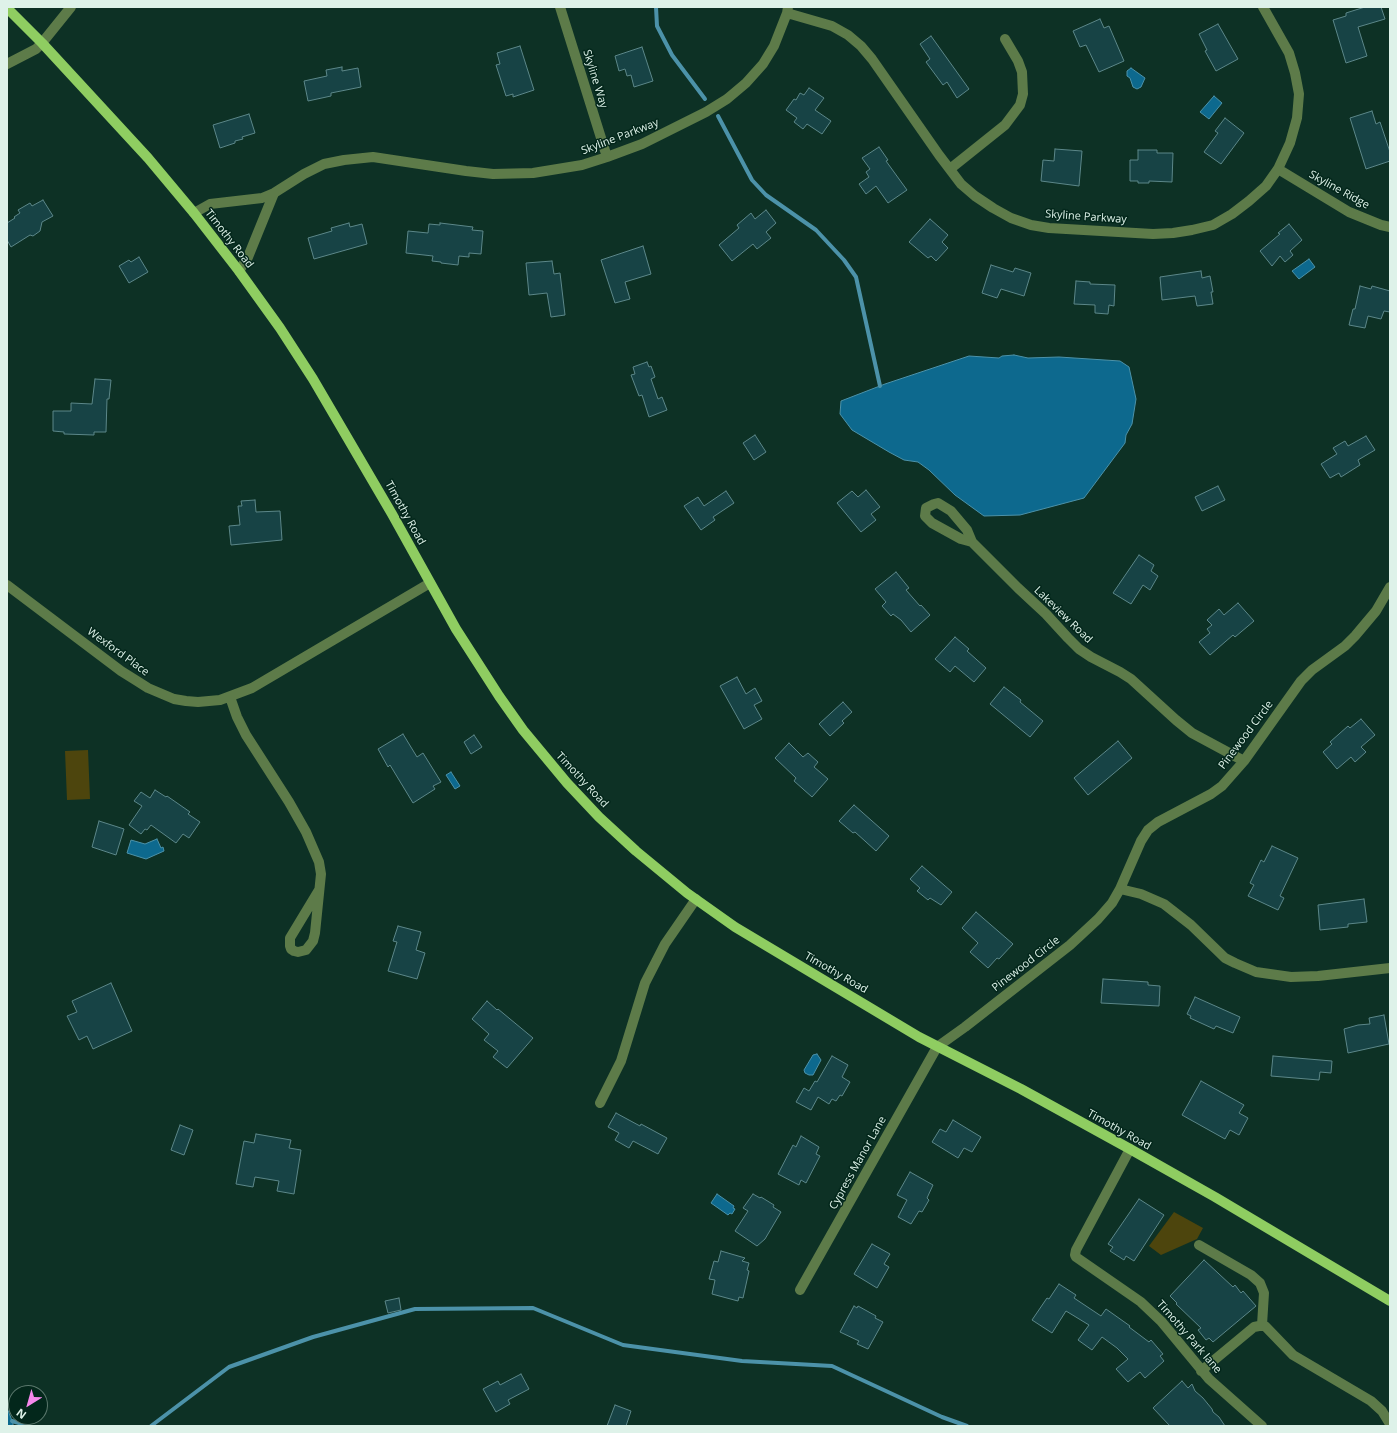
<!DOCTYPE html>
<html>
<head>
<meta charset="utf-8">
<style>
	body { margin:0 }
	#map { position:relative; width:1397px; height:1433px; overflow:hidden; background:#0d3125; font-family:"Open Sans",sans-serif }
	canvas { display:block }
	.frame { position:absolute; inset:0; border:8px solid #def2e9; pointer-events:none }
	.north { position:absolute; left:8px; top:1385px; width:40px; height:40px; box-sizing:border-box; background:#03271b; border:1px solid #5b786d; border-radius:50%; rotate:217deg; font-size:11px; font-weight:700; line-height:16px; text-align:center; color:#def2e9 }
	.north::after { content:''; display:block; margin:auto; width:14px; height:18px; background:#f688ec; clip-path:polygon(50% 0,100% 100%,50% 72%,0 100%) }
</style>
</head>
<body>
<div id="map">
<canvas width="1397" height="1433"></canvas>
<div class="frame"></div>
<div class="north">N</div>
</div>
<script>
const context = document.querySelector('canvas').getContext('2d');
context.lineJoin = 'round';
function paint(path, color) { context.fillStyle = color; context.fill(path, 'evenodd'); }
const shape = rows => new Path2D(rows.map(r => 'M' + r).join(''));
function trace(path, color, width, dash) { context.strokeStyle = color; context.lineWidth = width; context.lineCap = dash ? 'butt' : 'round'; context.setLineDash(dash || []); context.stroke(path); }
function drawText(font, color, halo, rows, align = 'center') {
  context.font = font + ' "Open Sans",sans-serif'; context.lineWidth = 3; context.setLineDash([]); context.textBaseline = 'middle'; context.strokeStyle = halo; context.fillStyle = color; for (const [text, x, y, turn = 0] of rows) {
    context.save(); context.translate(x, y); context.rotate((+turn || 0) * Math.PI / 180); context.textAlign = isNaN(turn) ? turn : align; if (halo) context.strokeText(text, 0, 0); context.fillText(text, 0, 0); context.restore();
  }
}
const green = shape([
	[88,750,90,799,67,800,65,751],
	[1174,1212,1203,1228,1197,1239,1161,1255,1149,1246]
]);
const water = shape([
	[1131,68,1145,78,1141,87,1137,89,1133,87,1130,78,1127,76,1127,71,1131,68],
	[1214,96,1222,103,1209,119,1200,112,1214,96],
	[1309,259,1315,267,1299,279,1292,271,1309,259],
	[1014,355,1028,358,1059,357,1120,361,1129,367,1136,399,1132,424,1126,435,1125,443,1084,498,1020,515,984,516,955,495,929,470,918,462,904,460,889,452,852,430,840,414,841,401,885,384,969,356,999,358,1002,356,1014,355],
	[451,772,460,786,455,789,446,775,451,772],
	[157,839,161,848,163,847,164,851,146,859,127,853,131,840,145,844,157,839],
	[817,1054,821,1060,813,1075,809,1075,805,1073,804,1070,813,1055,817,1054],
	[717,1194,734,1206,733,1208,735,1209,732,1214,730,1213,728,1215,711,1203,717,1194],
	[7,1408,13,1423,13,1426,7,1426,7,1408]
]);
const stream = shape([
	[656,7,657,26,672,55,705,99],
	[718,116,752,180,766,195,816,230,844,260,856,277,880,386],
	[12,1421,29,1426],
	[151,1426,229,1367,313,1337,415,1309,533,1308,623,1345,742,1361,832,1366,942,1417,967,1426]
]);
const building = shape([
	[1365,7,1381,7,1385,19,1358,27,1367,56,1346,63,1333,20,1346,16,1346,13,1365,7],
	[1100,19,1104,28,1109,26,1124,61,1099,72,1086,45,1080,47,1073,31,1100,19],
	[1218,24,1238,59,1216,71,1205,51,1207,50,1199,34,1218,24],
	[931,36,969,89,957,98,947,82,943,85,926,62,930,59,920,44,931,36],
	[520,46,534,90,513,97,513,94,506,96,496,65,500,64,497,53,520,46],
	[642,47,653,81,634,87,631,75,627,76,625,69,619,71,615,56,642,47],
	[342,67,342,71,358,68,361,87,331,93,331,96,308,101,304,81,327,76,326,70,342,67],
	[809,88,824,98,815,110,831,121,822,134,807,124,803,129,794,122,797,118,786,110,794,99,796,100,800,93,804,95,809,88],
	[1372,111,1376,124,1380,122,1390,152,1390,161,1366,169,1350,118,1372,111],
	[249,114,255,133,242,137,243,139,235,141,235,143,220,148,213,125,249,114],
	[1225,118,1244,133,1221,164,1204,152,1218,133,1215,131,1225,118],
	[879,147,888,160,886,161,907,190,888,203,876,186,866,194,859,184,869,177,866,172,870,169,862,158,879,147],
	[1055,149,1082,151,1079,186,1041,181,1043,160,1054,161,1055,149],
	[1138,150,1157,150,1157,153,1173,153,1172,182,1149,181,1149,183,1138,183,1138,181,1130,181,1130,160,1138,160,1138,150],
	[43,200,53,216,42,222,40,231,33,236,30,235,11,247,7,240,7,223,15,218,14,217,20,213,18,210,30,203,32,206,43,200],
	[766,210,776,223,766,232,771,238,757,249,753,244,732,261,719,245,739,228,737,225,751,213,755,219,766,210],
	[930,219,948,235,942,242,948,248,936,261,931,256,928,258,909,242,930,219],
	[349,223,350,227,362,224,367,244,314,259,308,238,332,231,331,228,349,223],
	[440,223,473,227,472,230,483,231,481,254,469,253,469,257,459,256,458,265,441,263,441,262,432,261,433,256,406,253,408,231,428,233,429,224,440,225,440,223],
	[1289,224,1302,240,1290,251,1293,255,1285,262,1280,256,1272,266,1260,251,1280,234,1278,233,1289,224],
	[643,246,651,274,625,282,630,299,615,303,601,260,643,246],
	[139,257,148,272,129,283,119,266,129,260,131,262,139,257],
	[552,261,554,274,560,273,565,315,551,317,547,293,529,295,526,263,552,261],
	[991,265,1013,272,1015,268,1031,273,1024,296,1001,289,997,298,982,293,991,265],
	[1201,271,1202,278,1210,276,1213,292,1211,292,1213,304,1197,306,1195,296,1162,300,1160,277,1201,271],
	[1076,281,1090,282,1090,284,1115,285,1114,306,1109,305,1108,314,1095,313,1095,305,1074,304,1076,281],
	[1360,286,1371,289,1372,286,1390,291,1390,312,1384,311,1381,319,1368,316,1365,328,1349,325,1353,309,1355,309,1360,286],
	[647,362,649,367,651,366,655,377,651,379,658,399,662,397,667,410,649,417,642,395,639,396,631,375,635,374,633,367,647,362],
	[95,379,111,380,109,399,107,399,106,432,94,432,94,435,64,434,64,432,53,431,53,411,71,411,71,403,92,404,95,379],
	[755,435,766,452,754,460,743,443,755,435],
	[1366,436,1375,450,1358,460,1360,465,1341,477,1339,473,1330,478,1321,464,1337,454,1333,448,1345,441,1348,446,1366,436],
	[1218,486,1225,500,1202,511,1195,497,1218,486],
	[866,490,880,507,871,514,876,520,861,532,837,503,852,491,858,497,866,490],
	[726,491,734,503,713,517,715,520,701,530,684,506,698,497,704,506,726,491],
	[255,500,256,512,280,511,282,540,231,545,229,526,240,525,238,506,242,506,241,501,255,500],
	[1139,555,1154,565,1151,571,1158,576,1150,590,1143,585,1131,604,1113,593,1139,555],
	[896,572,909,588,906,590,920,606,921,605,930,615,911,632,901,620,893,614,891,616,882,606,886,602,875,589,896,572],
	[1238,603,1254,621,1235,637,1233,635,1210,655,1199,642,1210,633,1207,629,1212,625,1207,620,1219,609,1224,615,1238,603],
	[955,637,969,649,967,651,986,668,974,682,955,666,950,672,935,659,955,637],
	[737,677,746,694,755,688,762,701,754,705,762,719,744,729,720,686,737,677],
	[1004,687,1021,700,1020,702,1043,721,1030,737,990,704,1004,687],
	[843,702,852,712,842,721,844,723,830,736,819,724,843,702],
	[1361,719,1375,735,1361,747,1366,752,1355,762,1351,757,1337,769,1323,752,1332,744,1330,742,1348,726,1350,728,1361,719],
	[403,734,417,757,423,753,441,782,433,786,435,789,413,803,390,765,388,767,378,749,403,734],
	[474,735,482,747,471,754,464,742,474,735],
	[1118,741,1132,758,1088,795,1074,778,1118,741],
	[789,743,803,757,808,753,818,762,814,767,828,779,812,797,794,781,796,778,775,758,789,743],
	[155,790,166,797,167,796,190,812,188,814,200,822,189,838,183,834,176,843,151,825,147,830,145,829,141,834,129,825,142,806,134,801,141,792,150,798,155,790],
	[854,805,889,836,876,851,855,832,853,833,839,821,854,805],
	[99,821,124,829,116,855,92,847,99,821],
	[1272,846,1298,858,1280,896,1284,898,1278,910,1248,896,1254,885,1250,883,1261,860,1264,862,1272,846],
	[922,866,952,892,941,905,930,898,928,900,917,891,920,888,910,879,922,866],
	[1364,899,1367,922,1348,924,1348,927,1320,930,1318,905,1364,899],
	[976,912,1013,944,999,959,997,958,988,968,970,952,978,943,962,928,976,912],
	[398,926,421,932,416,950,425,953,417,979,388,971,397,942,393,941,398,926],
	[1103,979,1148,982,1148,985,1160,986,1159,1006,1101,1003,1103,979],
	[111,983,132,1031,93,1049,87,1036,79,1040,67,1016,77,1012,72,1001,111,983],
	[1195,997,1240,1017,1233,1033,1216,1026,1214,1029,1190,1018,1191,1016,1187,1014,1195,997],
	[487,1001,497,1010,498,1009,533,1038,507,1068,493,1057,498,1051,484,1040,489,1034,472,1019,487,1001],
	[1384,1015,1389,1044,1348,1053,1344,1029,1358,1025,1370,1024,1369,1018,1384,1015],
	[832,1056,848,1065,842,1077,850,1082,842,1096,840,1095,836,1101,832,1099,829,1104,818,1097,811,1110,796,1102,804,1088,809,1091,815,1081,817,1082,832,1056],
	[1273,1056,1332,1061,1331,1073,1320,1072,1319,1080,1271,1076,1273,1056],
	[1201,1081,1244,1105,1239,1113,1248,1118,1239,1135,1230,1130,1225,1139,1182,1115,1201,1081],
	[616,1113,640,1126,641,1124,667,1138,658,1154,633,1141,629,1148,615,1140,619,1133,608,1127,616,1113],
	[953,1120,981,1137,972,1152,964,1148,958,1158,932,1142,940,1129,946,1132,953,1120],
	[180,1125,193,1130,184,1155,171,1150,180,1125],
	[256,1134,291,1140,289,1148,301,1150,294,1194,277,1191,279,1181,255,1177,253,1187,236,1184,244,1141,254,1143,256,1134],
	[801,1136,819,1147,816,1154,820,1156,806,1183,801,1180,799,1185,778,1174,793,1145,796,1147,801,1136],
	[910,1172,933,1185,927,1198,929,1200,922,1212,919,1211,911,1224,898,1217,907,1200,897,1195,910,1172],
	[753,1194,760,1198,761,1197,774,1205,773,1207,781,1212,765,1239,757,1246,735,1231,748,1211,743,1208,753,1194],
	[1139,1199,1164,1215,1134,1261,1126,1256,1124,1260,1110,1251,1113,1247,1108,1244,1139,1199],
	[872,1244,890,1254,884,1264,889,1267,877,1288,854,1274,872,1244],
	[721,1251,745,1258,742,1261,749,1263,747,1270,749,1271,743,1298,739,1297,738,1301,712,1294,715,1280,709,1279,714,1261,718,1262,721,1251],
	[1204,1260,1233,1287,1235,1285,1241,1293,1243,1291,1256,1306,1213,1342,1209,1338,1206,1340,1198,1330,1201,1328,1176,1304,1177,1303,1170,1296,1204,1260],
	[1059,1284,1076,1295,1074,1298,1101,1316,1106,1309,1130,1326,1129,1327,1149,1342,1151,1340,1163,1354,1160,1356,1164,1361,1145,1378,1140,1372,1128,1382,1116,1369,1128,1359,1117,1348,1102,1337,1092,1350,1078,1340,1089,1325,1066,1311,1052,1333,1032,1320,1047,1298,1049,1299,1059,1284],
	[399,1298,401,1310,388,1313,385,1301,399,1298],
	[854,1306,857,1308,858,1306,876,1316,875,1318,883,1322,868,1349,857,1344,859,1341,840,1332,854,1306],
	[521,1374,529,1389,508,1400,510,1404,496,1412,483,1389,498,1381,500,1385,521,1374],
	[1182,1381,1188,1388,1192,1384,1195,1391,1203,1398,1212,1409,1213,1412,1219,1417,1225,1426,1170,1426,1153,1408,1182,1381],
	[615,1405,631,1411,626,1426,607,1426,615,1405]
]);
const minor = shape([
	[560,7,607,157],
	[788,7,787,13,832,26,848,35,861,46,872,59,939,155,961,184,975,196,993,208,1011,218,1031,225,1049,228,1153,234,1173,233,1192,230,1213,225,1232,214,1249,201,1266,186,1278,169,1290,143,1297,118,1299,94,1295,73,1289,53,1263,7],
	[7,64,36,49,42,43,71,7],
	[950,169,1005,125,1020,105,1023,94,1022,72,1018,61,1005,39],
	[1278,169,1349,212,1381,225,1390,227],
	[194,213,210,204,262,198,274,193,304,174,324,164,344,160,373,157,466,171,493,174,533,173,582,165,607,157,642,144,706,112,727,99,746,83,763,64,774,46,787,13],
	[239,271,248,257,274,193],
	[972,542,961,539,932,523,925,516,926,508,934,504,938,503,951,511,967,530,972,542,1018,588,1046,614,1068,638,1079,649,1091,657,1120,672,1131,679,1176,720,1192,733,1244,761],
	[7,585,121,671,137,681,148,688,174,699,186,701,198,702,220,700,252,688,430,583],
	[230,697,237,717,246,735,289,802,306,832,319,862,321,874,315,933,313,941,306,950,298,952,294,951,291,949,290,946,290,938,319,890],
	[1120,889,1141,894,1164,904,1191,925,1225,958,1235,963,1256,972,1291,977,1318,976,1390,968],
	[600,1103,621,1061,645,983,665,944,696,899],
	[1130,1149,1076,1250,1075,1255,1076,1257,1141,1302,1161,1321,1209,1379,1262,1426],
	[1199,1245,1251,1275,1260,1283,1264,1293,1262,1325],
	[800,1290,937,1047,965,1027,1070,945,1098,919,1112,903,1120,889,1141,841,1148,830,1158,822,1211,794,1222,786,1244,761,1301,681,1312,670,1345,646,1355,636,1376,611,1390,587],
	[1201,1371,1254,1327,1259,1326,1265,1326,1293,1355,1371,1401,1382,1411,1390,1424]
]);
const major = shape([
	[7,8,42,43,148,158,194,213,239,271,280,328,313,379,392,514,456,629,499,696,523,730,567,783,599,817,636,851,687,893,735,927,919,1037,1021,1089,1130,1149,1215,1197,1390,1301]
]);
const streetNames = [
	["Skyline Way",595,79,73],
	["Skyline Parkway",620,137,-21],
	["Skyline Ridge",1339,190,29],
	["Skyline Parkway",1086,217,4],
	["Timothy Road",229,239,52],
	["Timothy Road",405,513,61],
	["Lakeview Road",1063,615,44],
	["Wexford Place",118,652,36],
	["Pinewood Circle",1246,735,-53],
	["Timothy Road",582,780,47],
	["Pinewood Circle",1026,964,-38],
	["Timothy Road",836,973,30],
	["Timothy Road",1119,1130,29],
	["Cypress Manor Lane",858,1163,-61],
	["Timothy Park lane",1189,1337,49]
];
paint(green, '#4d450d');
paint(water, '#0d698e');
trace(water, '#4c92a9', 1);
trace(stream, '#4c92a9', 4);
paint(building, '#174345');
trace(building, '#5c8789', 1);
trace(minor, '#5d7b49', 10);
trace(major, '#8fcd61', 10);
drawText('11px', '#def2e9', '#03271b', streetNames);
</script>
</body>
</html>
